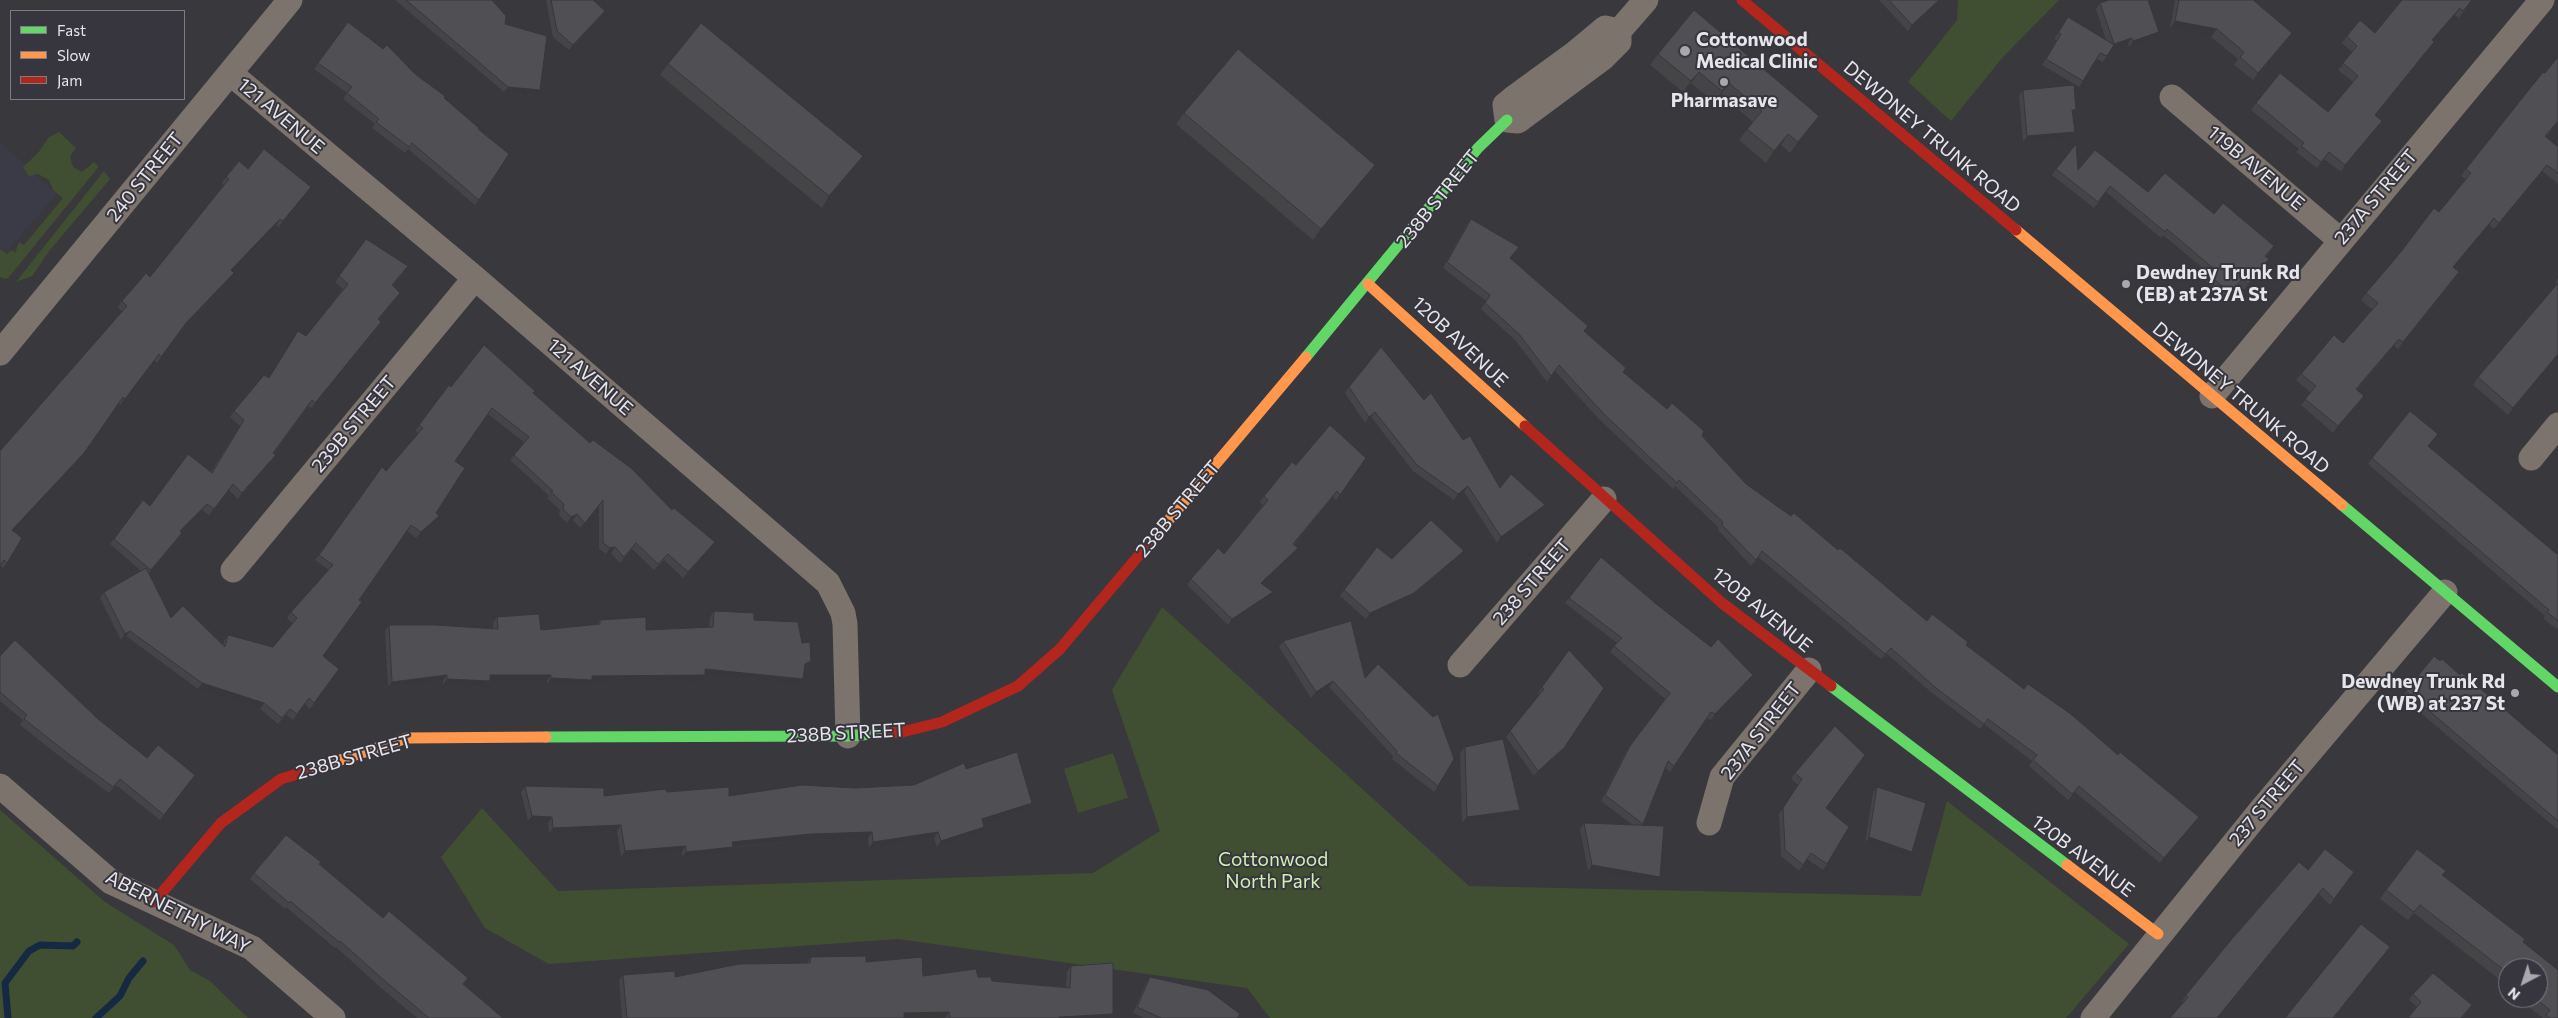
<!DOCTYPE html>
<html>
<head>
<meta charset="utf-8">
<style>
	body { margin:0 }
	#map { position:relative; width:2558px; height:1018px; overflow:hidden; background:#38383d; font-family:Commissioner,sans-serif }
	canvas { display:block }
	.legend { position:absolute; left:10px; top:10px; width:175px; height:90px; box-sizing:border-box; background:#37363f; border:1px solid #7d7c83; margin:0; padding:6px 9px; list-style:none; font-size:15px; color:#e5e5ea }
	.legend li { display:flex; align-items:center; gap:10px; height:25px }
	.legend b { width:25px; border:1px solid #7d7c83 }
	.north { position:absolute; left:2498px; top:958px; width:50px; height:50px; box-sizing:border-box; background:#37363f; border:1px solid #7d7c83; border-radius:50%; rotate:220deg; font-size:14px; font-weight:700; line-height:20px; text-align:center; color:#e5e5ea }
	.north::after { content:''; display:block; margin:auto; width:18px; height:22px; background:#a8a8ad; clip-path:polygon(50% 0,100% 100%,50% 72%,0 100%) }
</style>
</head>
<body>
<div id="map">
<canvas width="2558" height="1018"></canvas>
<ul class="legend">
<li><b style="height:6px;background:#63d668"></b>Fast</li>
<li><b style="height:6px;background:#ff974d"></b>Slow</li>
<li><b style="height:6px;background:#b3261e"></b>Jam</li>
</ul>
<div class="north">N</div>
</div>
<script>
const context = document.querySelector('canvas').getContext('2d');
context.lineJoin = 'round';
function paint(path, color) { context.fillStyle = color; context.fill(path, 'evenodd'); }
const shape = rows => new Path2D(rows.map(r => 'M' + r).join(''));
function trace(path, color, width, dash) { context.strokeStyle = color; context.lineWidth = width; context.lineCap = dash ? 'butt' : 'round'; context.setLineDash(dash || []); context.stroke(path); }
function drawText(font, color, halo, rows, align = 'center') {
  context.font = font + ' Commissioner,sans-serif'; context.lineWidth = 4; context.setLineDash([]); context.textBaseline = 'middle'; context.strokeStyle = halo; context.fillStyle = color; for (const [text, x, y, turn = 0] of rows) {
    context.save(); context.translate(x, y); context.rotate((+turn || 0) * Math.PI / 180); context.textAlign = isNaN(turn) ? turn : align; if (halo) context.strokeText(text, 0, 0); context.fillText(text, 0, 0); context.restore();
  }
}
const built = shape([
	[0,142,57,194,0,259]
]);
const green = shape([
	[1958,0,2059,0,2003,57,1951,121,1908,82,1957,20],
	[59,132,76,148,70,156,73,167,82,172,94,162,98,166,97,169,9,277,6,279,0,277,0,249,7,254,12,250,15,253,19,242,24,245,63,198,53,190,49,180,38,174,29,176,23,167,38,153,49,137],
	[104,171,110,179,50,250,32,276,16,282],
	[1162,607,1469,886,1921,896,1947,801,2129,944,2066,1018,1270,1018,1247,988,898,939,549,964,485,928,441,857,482,808,558,891,1093,873,1160,831,1112,690],
	[1113,753,1128,798,1078,813,1064,769],
	[0,810,105,902,174,945,190,970,210,981,248,1018,0,1018]
]);
const stream = shape([
	[8,1018,5,983,29,951,40,945,73,946,77,942],
	[96,1018,120,996,129,978,143,961]
]);
const street = shape([
	[1619,31,1605,28,1575,53,1516,96,1505,105,1507,120,1518,121,1603,58,1619,42,1619,31,1646,0],
	[230,73,475,278,828,583,843,613,845,624,848,736],
	[2172,97,2340,240],
	[0,353,290,0],
	[2212,396,2542,0],
	[2531,458,2558,425],
	[233,570,475,278],
	[1460,665,1604,499],
	[0,786,111,882,252,948,333,1018],
	[1709,823,1722,777,1809,670],
	[2093,1018,2260,811,2445,592]
]);
const fast = shape([
	[1306,357,1478,148,1507,120],
	[2342,505,2558,687],
	[1831,686,2067,865],
	[546,737,848,736,887,733]
]);
const slow = shape([
	[2016,230,2342,505],
	[1368,284,1525,426],
	[1151,541,1306,357],
	[307,771,407,738,546,737],
	[2067,865,2158,934]
]);
const jam = shape([
	[1742,0,2016,230],
	[1525,426,1722,603,1831,686],
	[887,733,902,732,942,722,1018,686,1060,649,1151,541],
	[154,902,221,823,281,779,307,771]
]);
const wall = shape([
	[395,0,492,0,505,24,536,95,504,92],
	[546,0,593,0,605,11,601,17,569,50,553,37],
	[1879,0,1939,0,1936,5,1908,31],
	[2175,0,2253,0,2292,33,2287,40,2253,80,2234,65,2238,59,2211,37,2170,29],
	[2402,0,2472,0,2459,18,2455,15,2433,40,2434,42,2429,48,2375,115,2378,128,2341,172,2324,159,2317,168,2296,152,2299,149,2251,110,2256,103,2328,112,2353,82,2338,70,2352,52,2342,43,2347,36,2375,33],
	[2100,3,2155,38,2129,47,2128,44,2111,49,2103,62,2097,59,2079,87,2042,65,2057,40,2054,39,2068,17,2106,40,2096,9],
	[1694,10,1811,128,1790,153,1781,145,1766,163,1739,140,1753,122,1721,94,1714,102,1691,83,1683,92,1650,65,1658,54],
	[348,22,415,74,444,98,478,129,509,154,475,205,408,149,405,153,372,128,375,124,343,99,347,93,314,69],
	[2558,57,2558,122,2546,137,2558,147,2558,184,2542,171,2494,229,2489,225,2454,267,2455,279,2398,349,2394,346,2357,390,2364,396,2333,433,2301,405,2311,393,2296,380,2301,374,2343,343,2373,310,2361,300,2366,293,2439,212,2466,180,2461,176,2466,169],
	[668,64,863,156,855,167,822,208,660,75],
	[2023,90,2073,114,2075,132,2070,138,2023,142,2019,96],
	[1184,113,1375,165,1367,177,1313,240,1176,124],
	[248,169,311,187,279,227,276,225,231,271,230,279,182,329,157,363,154,360,120,405,119,403,80,459,13,530,7,563,3,568,0,565,0,451,122,312,118,307,122,301,150,277,224,185,222,183,226,177],
	[2056,169,2078,170,2148,192,2214,214,2274,246,2266,257,2269,259,2244,290,2237,285,2226,299,2204,280,2209,273,2163,235,2161,238,2106,192,2094,208,2052,175],
	[1471,219,1584,331,1623,372,1667,409,1702,436,1746,484,1838,550,1927,621,1966,645,2024,689,2118,755,2199,817,2160,863,2075,792,2068,800,2029,766,2032,761,1984,724,1980,729,1932,693,1887,654,1881,659,1758,557,1751,566,1718,530,1719,528,1675,486,1673,489,1599,419,1555,371,1547,382,1515,340,1481,309,1486,301,1443,268,1467,224],
	[366,239,404,272,393,285,400,293,379,319,381,322,377,327,311,408,308,406,274,453,276,455,272,460,238,499,229,490,209,515,202,510,181,532,182,533,178,539,149,574,171,618,223,645,224,641,228,635,273,647,293,624,287,618,291,612,329,570,315,560,382,467,386,471,418,433,415,431,449,385,451,387,533,393,590,443,672,510,711,548,683,578,664,560,654,570,632,549,620,563,611,553,606,554,599,549,599,506,580,528,573,520,567,523,559,515,560,510,547,498,549,496,510,460,525,443,488,414,455,461,436,513,435,522,416,538,407,531,359,600,323,656,339,669,310,709,305,704,293,720,286,715,278,724,260,709,198,689,126,636,121,640,100,598,104,592,141,571,110,544,143,500,150,506,211,472,240,426,230,417,234,411,268,378,306,336,343,289,335,282],
	[2558,278,2558,355,2508,415,2473,385,2478,377,2557,284,2555,282],
	[1349,387,1424,400,1463,440,1500,488,1541,511,1497,543,1464,492,1454,500,1413,471,1371,417,1365,423,1345,393],
	[2428,446,2558,555,2558,627,2556,629,2543,618,2545,616,2368,464,2372,458],
	[1366,458,1336,500,1333,497,1294,545,1298,548,1294,554,1262,584,1268,598,1228,625,1187,585,1191,579,1224,554,1263,505,1260,502,1264,496,1296,465],
	[1460,557,1410,599,1366,619,1340,596,1344,590,1392,559],
	[1569,598,1655,603,1749,681,1711,720,1707,718,1670,772,1665,768,1642,825,1660,877,1656,882,1588,871,1580,829,1584,823,1633,825,1601,801,1626,752,1665,699,1610,652,1617,643,1565,603],
	[714,611,754,620,802,643,811,661,807,667,805,668,803,679,799,684,705,675,701,681,591,682,588,686,547,684,547,681,490,681,486,687,443,685,443,681,388,687,385,631,389,625,493,629,493,623,497,617,541,630,597,625,600,620,646,630,709,627,710,617],
	[1283,641,1365,678,1438,786,1434,792,1392,759,1393,756,1329,687,1311,698,1279,647],
	[1569,650,1560,754,1534,776,1506,737,1540,695,1538,693],
	[0,656,98,719,147,758,195,775,160,820,116,785,109,793,67,762,20,725,23,720,0,701],
	[2406,691,2558,755,2558,830,2402,697],
	[1835,726,1826,808,1827,864,1823,870,1807,859,1799,871,1781,856,1779,814,1798,785,1791,779,1795,773],
	[1465,747,1520,810,1516,816,1462,823,1460,753],
	[966,769,1032,803,1028,809,983,823,980,832,937,847,934,838,869,848,868,838,807,840,733,847,729,853,682,857,682,851,621,857,617,831,549,834,548,823,528,821,521,792,525,786,604,796,667,792,729,796,855,788,914,785],
	[1877,787,1912,852,1908,858,1865,843,1873,793],
	[319,864,383,918,503,1018,417,1018,380,987,336,947,335,948,286,907,285,909,250,879,254,873],
	[2308,870,2354,872,2330,905,2319,894,2183,1002,2182,1001,2186,995],
	[2443,876,2523,942,2558,1018,2543,1018,2517,998,2538,998,2508,968,2508,991,2501,985,2503,982,2414,913,2408,920,2380,899,2386,890],
	[811,957,866,962,923,976,978,977,992,981,1066,987,1067,972,1071,966,1113,1014,1110,1018,622,1018,619,980,623,975,675,977,807,963],
	[1150,977,1240,1014,1238,1018,1144,1018,1133,1013,1146,983],
	[2413,994,2472,1005,2462,1018,2408,1018,2417,1007,2409,1000]
]);
const shadedWall = shape([
	[1939,0,1936,5,1908,31,1912,25],
	[2460,8,2455,15,2427,47,2432,40],
	[605,11,601,17,569,50,573,45],
	[2175,21,2217,29,2211,37,2170,29],
	[2159,32,2155,38,2129,47,2133,41],
	[2292,33,2287,40,2253,80,2258,73],
	[2132,38,2128,44,2110,50,2114,44],
	[1699,72,1691,83,1683,92,1691,81],
	[1729,83,1721,94,1714,102,1722,91],
	[508,87,540,90,536,95,504,92],
	[1819,116,1811,128,1790,153,1798,142],
	[2382,121,2378,128,2341,172,2345,165],
	[2075,132,2070,138,2023,142,2027,136],
	[1788,134,1781,145,1766,163,1774,151],
	[863,156,855,167,822,208,829,196],
	[1375,165,1367,177,1313,240,1321,229],
	[311,187,307,193,279,227,283,221],
	[2494,218,2489,225,2449,274,2453,267],
	[280,219,276,225,227,276,231,270],
	[2459,272,2455,279,2398,349,2403,342],
	[234,273,230,279,182,329,157,363,186,323],
	[2399,339,2394,346,2351,396,2356,389],
	[2558,354,2558,355,2508,415,2513,408],
	[2364,396,2359,402,2333,433,2338,426],
	[1375,412,1371,417,1365,423,1369,417],
	[84,453,80,459,8,536,12,530],
	[276,455,272,460,238,499,242,493],
	[1468,486,1464,492,1454,500,1458,494],
	[1337,491,1333,497,1289,550,1293,544],
	[207,504,202,510,176,537,180,531],
	[1545,505,1541,511,1497,543,1501,537],
	[577,514,573,520,567,523,571,517],
	[439,516,435,522,416,538,421,532],
	[182,533,178,539,147,576,151,570],
	[715,542,711,548,683,578,688,572],
	[615,547,611,553,606,554,610,548],
	[1298,548,1294,554,1257,589,1261,583],
	[1464,551,1460,557,1410,599,1366,619,1370,613],
	[1273,592,1268,598,1228,625,1232,619],
	[130,631,126,636,121,640,125,634],
	[811,661,807,667,801,669,805,664],
	[705,669,803,679,799,684,705,675,701,681,591,682,588,686,547,684,551,678,592,676],
	[447,675,443,681,388,687,392,682],
	[490,675,551,675,547,681,486,681],
	[1753,675,1749,681,1711,720,1715,714],
	[447,679,490,681,486,687,443,685],
	[1333,681,1329,687,1311,698,1316,692],
	[202,683,264,703,260,709,198,689],
	[1564,748,1560,754,1534,776,1538,771],
	[1032,803,1028,809,978,825,982,819],
	[1520,810,1516,816,1462,823,1467,817],
	[532,816,552,817,548,823,528,821],
	[2199,817,2195,823,2160,863,2164,858],
	[621,825,617,831,549,834,553,828],
	[984,827,980,832,937,847,941,841],
	[872,832,868,838,807,840,728,847,732,842,811,834],
	[938,832,934,838,869,848,873,842],
	[1869,837,1912,852,1908,858,1865,843],
	[686,846,682,851,621,857,625,851],
	[733,847,729,853,682,857,686,852],
	[1592,865,1660,877,1656,882,1588,871],
	[2390,947,2386,953,2333,1018],
	[949,1012,945,1018,901,1018,904,1013],
	[1113,1014,1110,1018,1058,1018,1059,1017]
]);
const building = shape([
	[406,0,492,0,506,16,505,24,547,36,540,90,508,87,406,0],
	[551,0,593,0,605,11,573,45,557,31,551,0],
	[1889,0,1939,0,1912,25,1889,0],
	[2109,0,2148,0,2159,32,2133,41,2132,38,2114,44,2100,3,2109,0],
	[2179,0,2253,0,2292,33,2258,73,2240,57,2244,52,2217,29,2175,21,2179,0],
	[2402,0,2472,0,2463,11,2460,8,2432,40,2434,42,2375,115,2382,121,2345,165,2329,152,2321,162,2301,146,2304,143,2256,103,2280,73,2328,112,2358,76,2343,63,2357,46,2347,36,2360,20,2375,33,2402,0],
	[1694,10,1819,116,1798,142,1788,134,1774,151,1747,129,1762,111,1729,83,1722,91,1699,72,1691,81,1658,54,1694,10],
	[2068,17,2114,45,2107,56,2100,53,2083,81,2046,59,2061,34,2058,33,2068,17],
	[348,22,383,49,387,45,415,74,445,96,444,98,479,128,478,129,509,154,479,200,412,143,409,147,376,122,379,119,347,93,352,87,318,63,348,22],
	[701,23,863,156,829,196,668,64,701,23],
	[1238,49,1375,165,1321,229,1184,113,1238,49],
	[2558,57,2558,121,2545,136,2558,147,2558,173,2547,165,2499,223,2494,218,2453,267,2459,272,2403,342,2399,339,2356,389,2364,396,2338,426,2305,399,2316,386,2301,374,2334,335,2343,343,2378,303,2366,293,2400,253,2434,208,2439,212,2471,173,2466,169,2543,72,2545,73,2558,57],
	[2074,85,2076,110,2072,110,2075,132,2027,136,2023,90,2074,85],
	[2076,144,2078,170,2095,150,2148,192,2165,173,2214,214,2223,203,2274,246,2265,256,2269,259,2248,284,2242,279,2230,293,2208,274,2213,268,2167,229,2165,232,2110,186,2098,202,2056,169,2076,144],
	[264,149,311,187,283,221,280,219,231,270,234,273,186,323,161,357,159,354,125,399,123,397,84,453,12,530,22,538,7,563,4,560,0,565,0,451,127,306,122,301,146,273,150,277,229,179,226,177,239,161,248,169,264,149],
	[1471,219,1519,247,1510,258,1588,326,1584,331,1626,368,1623,372,1667,409,1672,403,1704,431,1702,436,1746,484,1791,516,1794,513,1838,550,1840,548,1927,621,1932,614,1968,642,1966,645,2024,689,2028,684,2072,715,2118,755,2120,752,2199,817,2164,858,2079,786,2072,794,2033,760,2037,755,1988,719,1984,724,1936,688,1891,648,1885,654,1762,551,1756,560,1722,525,1723,522,1679,480,1677,483,1603,413,1559,365,1551,376,1519,334,1485,303,1490,295,1447,262,1471,219],
	[366,239,408,266,392,285,400,293,378,319,381,322,315,403,312,400,273,453,276,455,242,493,233,484,214,509,207,504,180,531,182,533,151,570,114,539,143,500,150,506,188,454,212,473,244,420,234,411,264,375,269,378,298,331,306,336,348,284,339,276,366,239],
	[2558,283,2558,354,2513,408,2478,377,2558,283],
	[484,345,535,391,533,393,590,443,593,440,631,468,672,510,674,508,715,542,688,572,668,554,658,564,636,543,624,557,615,547,610,548,603,543,603,500,585,523,577,514,571,517,563,509,564,504,551,492,553,491,514,455,529,437,492,408,455,461,465,468,436,513,439,516,421,532,411,525,359,600,362,602,323,656,339,669,314,703,309,698,297,714,290,709,282,718,264,703,202,683,130,631,125,634,104,592,146,568,171,618,183,606,225,647,228,635,273,647,297,618,291,612,333,565,319,555,382,467,386,471,423,428,419,425,449,385,451,387,484,345],
	[1381,347,1424,400,1431,393,1463,440,1470,436,1500,488,1511,474,1545,505,1501,537,1468,486,1458,494,1417,465,1375,412,1369,417,1349,387,1381,347],
	[2410,411,2438,434,2428,446,2558,555,2558,621,2547,612,2549,610,2372,458,2410,411],
	[1330,425,1366,458,1340,495,1337,491,1293,544,1298,548,1261,583,1273,592,1232,619,1191,579,1218,548,1224,554,1268,500,1264,496,1292,462,1296,465,1330,425],
	[1431,520,1464,551,1414,593,1370,613,1344,590,1377,547,1392,559,1431,520],
	[1601,557,1655,603,1711,647,1718,639,1753,675,1715,714,1711,712,1674,766,1668,761,1643,824,1605,795,1630,746,1670,693,1614,646,1622,638,1569,598,1601,557],
	[714,611,754,613,754,620,798,622,802,643,810,642,811,661,805,664,803,679,705,669,705,675,592,676,592,680,551,678,551,675,490,675,490,681,447,679,447,675,392,682,389,625,435,625,498,629,497,617,539,614,541,630,600,624,600,620,646,617,646,630,713,627,714,611],
	[1351,621,1365,678,1378,664,1433,717,1438,714,1454,759,1438,786,1396,753,1397,751,1333,681,1316,692,1283,641,1351,621],
	[15,640,98,719,147,758,158,745,195,775,164,815,120,779,113,787,71,756,24,719,27,715,0,692,0,656,15,640],
	[1569,650,1604,688,1564,748,1538,771,1510,731,1544,689,1542,687,1569,650],
	[2434,656,2440,661,2442,659,2460,675,2462,673,2558,755,2558,821,2406,691,2434,656],
	[1835,726,1865,755,1826,808,1849,827,1827,864,1811,853,1803,865,1785,850,1783,808,1802,779,1795,773,1835,726],
	[1503,739,1520,810,1467,817,1465,747,1503,739],
	[1017,752,1032,803,982,819,984,827,941,841,938,832,873,842,872,832,811,834,732,842,733,847,686,852,686,846,625,851,621,825,553,828,552,817,532,816,525,786,604,788,604,796,666,789,667,792,729,787,729,796,802,785,855,788,914,785,964,763,966,769,1017,752],
	[1877,787,1926,803,1912,852,1869,837,1877,787],
	[1584,823,1664,826,1660,877,1592,865,1584,823],
	[286,835,321,862,319,864,383,918,389,911,468,978,463,984,503,1018,429,1018,385,981,340,941,339,942,290,901,289,903,254,873,286,835],
	[2325,849,2354,872,2334,899,2323,888,2217,1018,2170,1018,2188,997,2186,995,2231,940,2299,862,2308,870,2325,849],
	[2417,849,2446,871,2442,875,2525,939,2523,942,2558,970,2558,1018,2550,1018,2546,1015,2550,1010,2535,998,2538,998,2538,968,2508,968,2508,973,2420,905,2414,912,2386,890,2417,849],
	[2361,924,2390,947,2333,1018,2285,1018,2361,924],
	[866,956,866,962,922,957,923,976,976,969,978,977,991,977,992,981,1070,988,1071,966,1113,963,1113,1014,1059,1017,1059,1018,950,1018,949,1012,904,1013,904,1018,627,1018,623,975,675,971,675,977,739,964,810,963,811,957,866,956],
	[2433,973,2472,1005,2461,1018,2408,1018,2421,1002,2413,994,2433,973],
	[1150,977,1208,990,1240,1014,1237,1018,1161,1018,1137,1007,1150,977]
]);
const markers = [
	[1685,51,6,"#a8a8ad"],
	[1724,82,5,"#a8a8ad"],
	[2126,284,5,"#a8a8ad"],
	[2515,693,5,"#a8a8ad"]
];
const poiNames = [
	["Cottonwood",1696,40],
	["Medical Clinic",1696,62],
	["Pharmasave",1724,101,"center"],
	["Dewdney Trunk Rd",2136,273],
	["(EB) at 237A St",2136,295],
	["Dewdney Trunk Rd",2505,682,"right"],
	["(WB) at 237 St",2505,704,"right"]
];
const streetNames = [
	["121 AVENUE",281,116,40],
	["DEWDNEY TRUNK ROAD",1932,137,40],
	["119B AVENUE",2256,168,40],
	["240 STREET",145,177,-51],
	["237A STREET",2376,197,-50],
	["238B STREET",1438,199,-51],
	["120B AVENUE",1460,342,43],
	["121 AVENUE",590,377,41],
	["DEWDNEY TRUNK ROAD",2241,398,40],
	["239B STREET",354,424,-50],
	["238B STREET",1178,509,-50],
	["238 STREET",1532,582,-49],
	["120B AVENUE",1762,610,39],
	["237A STREET",1761,731,-52],
	["238B STREET",846,733,-3],
	["238B STREET",354,757,-16],
	["237 STREET",2267,803,-50],
	["120B AVENUE",2083,856,37],
	["ABERNETHY WAY",178,912,27]
];
const parkNames = [
	["Cottonwood",1273,860],
	["North Park",1273,882]
];
paint(built, '#3b3b48');
paint(green, '#404f32');
trace(stream, '#162942', 7);
trace(street, '#7b736c', 25);
trace(fast, '#63d668', 11);
trace(slow, '#ff974d', 11);
trace(jam, '#b3261e', 11);
paint(wall, '#454548');
paint(shadedWall, '#38383b');
paint(building, '#505054');
trace(building, '#38383b', 1);
for (const [x, y, r, color] of markers) { const dot = new Path2D(); dot.arc(x, y, r, 0, 2 * Math.PI); context.fillStyle = color; context.fill(dot); trace(dot, '#37363f', 2); }
drawText('bold 19px', '#e5e5ea', '#37363f', poiNames, 'left');
drawText('19px', '#e5e5ea', '#37363f', streetNames);
drawText('19px', '#d0f1b2', '#37363f', parkNames);
</script>
</body>
</html>
